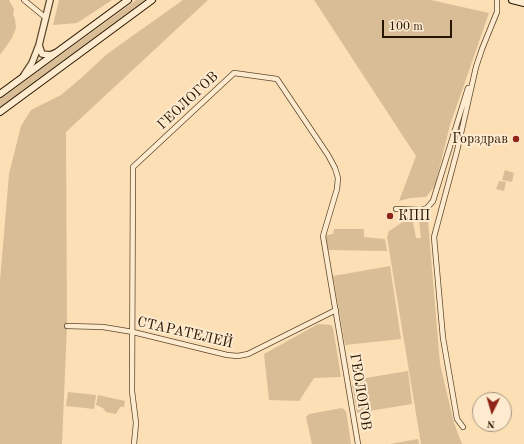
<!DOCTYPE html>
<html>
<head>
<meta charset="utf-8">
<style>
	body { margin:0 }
	#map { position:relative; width:524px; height:444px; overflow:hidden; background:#fcdfb5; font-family:"Old Standard TT",serif }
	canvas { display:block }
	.north { position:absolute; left:472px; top:392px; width:40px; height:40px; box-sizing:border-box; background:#fdeacf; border:1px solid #a8967c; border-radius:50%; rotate:185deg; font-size:11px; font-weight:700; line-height:16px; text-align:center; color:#281700 }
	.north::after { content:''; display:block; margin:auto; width:14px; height:18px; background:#8f2418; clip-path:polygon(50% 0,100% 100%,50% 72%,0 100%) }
	.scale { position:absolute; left:382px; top:20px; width:70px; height:18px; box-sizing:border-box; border:2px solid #281700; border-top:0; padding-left:5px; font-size:12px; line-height:14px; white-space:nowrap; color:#281700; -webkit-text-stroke:3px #fdeacf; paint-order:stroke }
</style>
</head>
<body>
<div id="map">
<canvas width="524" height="444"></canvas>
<div class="north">N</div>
<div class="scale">100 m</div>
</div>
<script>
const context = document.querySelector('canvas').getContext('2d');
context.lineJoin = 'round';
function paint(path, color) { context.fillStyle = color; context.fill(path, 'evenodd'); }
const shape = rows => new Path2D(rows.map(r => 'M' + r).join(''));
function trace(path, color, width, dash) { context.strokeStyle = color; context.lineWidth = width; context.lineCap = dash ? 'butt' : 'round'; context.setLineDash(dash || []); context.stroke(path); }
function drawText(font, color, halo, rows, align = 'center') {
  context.font = font + ' "Old Standard TT",serif'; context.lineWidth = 4; context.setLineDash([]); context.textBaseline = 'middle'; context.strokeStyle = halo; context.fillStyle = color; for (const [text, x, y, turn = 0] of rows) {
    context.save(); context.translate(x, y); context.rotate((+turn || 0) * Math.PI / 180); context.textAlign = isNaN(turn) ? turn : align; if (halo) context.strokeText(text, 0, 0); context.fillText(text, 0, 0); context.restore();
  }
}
const green = shape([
	[0,0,9,0,14,9,13,14,15,19,16,28,12,38,0,55],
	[59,0,112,0,77,23,53,25],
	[136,0,145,0,0,107,0,99],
	[183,0,208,0,66,132,67,326,62,444,0,444,0,281,9,174,21,126,31,110,61,95,80,79,107,54],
	[314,0,431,0,489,13,450,125,435,186,426,197,410,198,399,201,389,231,412,216,416,238,421,238,419,220,428,221,440,364,454,423,462,444,421,444,387,237,396,209,416,156],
	[505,170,514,173,512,182,502,180],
	[499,181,506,182,504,191,496,189],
	[334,229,364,229,364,237,385,239,387,251,328,250,326,235,333,234],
	[390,266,401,339,345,345,333,276],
	[318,324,331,325,333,328,341,377,314,378,299,401,269,400,264,354],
	[408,371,412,404,357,413,352,385,359,379],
	[68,392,96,395,94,409,66,406],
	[98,395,125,401,124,407,120,407,116,414,106,412,103,408,96,405],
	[342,408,346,411,351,444,312,444,306,417,309,414],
	[418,439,419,444,390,444]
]);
const minor = shape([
	[24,0,46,18],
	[396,209,421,210,427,208,433,201,468,88,471,89],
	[67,326,103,327,133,332,227,355,238,356,248,354,336,310],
	[463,427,457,419,443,338,434,237,457,151,476,67,482,49,497,12,497,0],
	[134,444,136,423,132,391,133,167,234,73,277,79,328,155,335,168,338,178,337,189,323,236,358,444]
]);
const tertiary = shape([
	[39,45,42,54,50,55,55,53],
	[24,75,32,63,39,45,50,0]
]);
const secondary = shape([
	[512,0,524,3],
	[0,94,128,0],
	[0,112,152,0]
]);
const markers = [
	[516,139,4,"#8f2418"],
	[390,216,4,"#8f2418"]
];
const streetNames = [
	["ГЕОЛОГОВ",188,101,-43],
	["СТАРАТЕЛЕЙ",185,333,13],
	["ГЕОЛОГОВ",360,392,81]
];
const poiNames = [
	["Горздрав",508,139],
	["КПП",398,216,"left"]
];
paint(green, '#d8bd96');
trace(minor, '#5d492d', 6);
trace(tertiary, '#5d492d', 8);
trace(secondary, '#281700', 8);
trace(minor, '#fdeacf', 4.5);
trace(tertiary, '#fdeacf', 5.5);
trace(secondary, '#fdeacf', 6);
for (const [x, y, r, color] of markers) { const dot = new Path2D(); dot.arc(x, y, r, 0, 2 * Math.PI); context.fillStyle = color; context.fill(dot); trace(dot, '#fdeacf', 1.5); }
drawText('14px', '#281700', '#fdeacf', streetNames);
drawText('14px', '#281700', '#fdeacf', poiNames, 'right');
</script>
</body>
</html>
